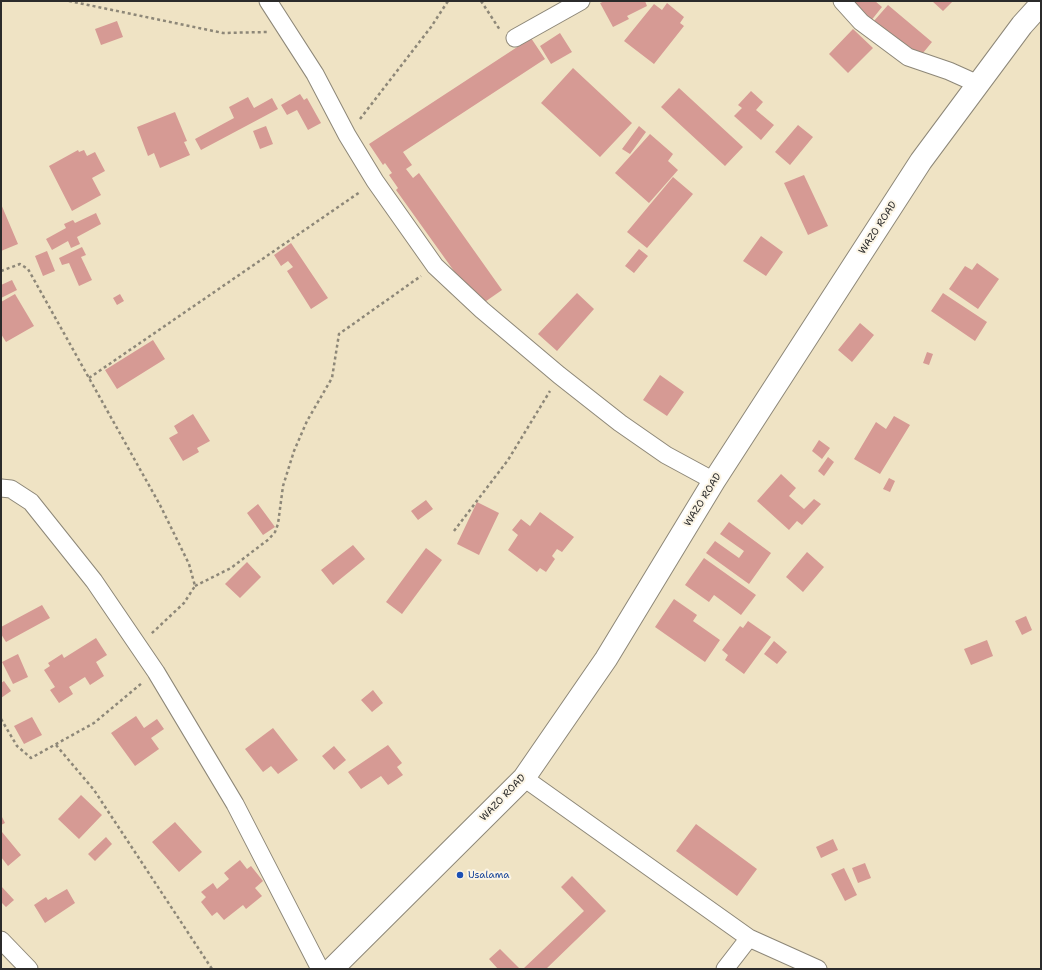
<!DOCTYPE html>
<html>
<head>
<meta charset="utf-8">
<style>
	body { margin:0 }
	#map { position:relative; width:1042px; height:970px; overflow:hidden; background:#efe3c4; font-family:"Shantell Sans",sans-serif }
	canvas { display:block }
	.frame { position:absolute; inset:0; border:2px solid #2b2b2b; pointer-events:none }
</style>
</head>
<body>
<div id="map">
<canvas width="1042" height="970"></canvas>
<div class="frame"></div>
</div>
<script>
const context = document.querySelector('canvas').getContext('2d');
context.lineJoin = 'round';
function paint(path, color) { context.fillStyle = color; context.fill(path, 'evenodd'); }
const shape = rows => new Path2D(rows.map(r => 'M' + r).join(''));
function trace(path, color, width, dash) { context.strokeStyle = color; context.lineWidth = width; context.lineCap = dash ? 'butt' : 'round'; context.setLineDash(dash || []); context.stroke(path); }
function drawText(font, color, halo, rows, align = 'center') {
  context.font = font + ' "Shantell Sans",sans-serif'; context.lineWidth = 4; context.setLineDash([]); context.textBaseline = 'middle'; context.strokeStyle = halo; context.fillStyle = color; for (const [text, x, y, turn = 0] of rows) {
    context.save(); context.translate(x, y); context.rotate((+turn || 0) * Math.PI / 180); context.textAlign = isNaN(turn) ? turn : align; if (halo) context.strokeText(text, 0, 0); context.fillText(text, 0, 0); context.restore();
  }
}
const building = shape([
	[605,1,645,1,647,6,627,16,629,19,613,27,600,3],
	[849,1,875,1,882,7,870,22],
	[932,1,953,1,943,11],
	[667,3,684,17,680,23,684,26,654,64,624,41,654,4,662,10],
	[888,5,932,42,918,59,873,22],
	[117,21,123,37,101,45,95,29],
	[853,29,873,48,848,73,829,54],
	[560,33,572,52,551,64,540,46],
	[531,38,545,59,403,152,412,165,406,169,413,178,419,173,502,290,479,306,396,190,398,188,389,175,392,173,385,163,383,165,369,144],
	[573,68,632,123,600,157,541,103],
	[679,88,743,147,725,166,661,107],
	[751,91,763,102,756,110,774,125,761,140,734,116,742,108,738,105],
	[300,94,304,100,307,98,321,123,308,130,297,110,287,115,281,105],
	[248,97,254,108,272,98,278,109,201,150,195,139,234,118,229,107],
	[175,112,187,141,184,142,190,155,160,168,154,153,148,156,137,127],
	[798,125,813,137,790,165,775,152],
	[266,126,273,144,260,149,253,131],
	[639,126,646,132,630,154,622,149],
	[650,134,673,154,668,161,678,170,649,203,615,173],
	[78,150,79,152,84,150,87,156,95,152,105,171,92,178,101,195,72,211,49,166],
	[804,175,828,226,808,235,784,183],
	[673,177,693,194,647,248,627,232],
	[1,204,18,244,1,251],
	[96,213,101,224,77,237,80,244,71,248,68,241,52,250,46,239,66,228,64,224,73,220,75,223],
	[761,236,783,252,766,276,743,261],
	[291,243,328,298,311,309,287,271,293,267,288,261,281,266,274,255],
	[82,247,86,255,81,257,92,280,79,286,69,263,62,265,59,258],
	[639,249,648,256,634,273,625,266],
	[47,251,55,271,43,276,35,256],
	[977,263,999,279,978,309,949,289,965,266,972,270],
	[12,280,17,290,1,298,1,285],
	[577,293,594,309,557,351,538,334],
	[943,293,987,322,975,341,931,311],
	[15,294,34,326,6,342,1,334,1,302],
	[120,294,124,301,117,305,113,298],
	[860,323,874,335,852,362,838,350],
	[153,340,165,359,117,389,105,370],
	[927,352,933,354,929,365,923,363],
	[660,375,684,392,667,416,643,400],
	[193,414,210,441,197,448,199,452,183,461,169,438,178,433,174,426],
	[894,416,910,425,880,474,854,459,876,422,886,429],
	[819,440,830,448,822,459,812,451],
	[828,457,834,462,824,476,818,471],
	[781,474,796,488,789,496,804,509,814,499,821,504,802,525,797,521,789,530,757,501],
	[889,478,895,481,890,492,883,489],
	[426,500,433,509,418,520,411,511],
	[477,502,499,513,479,555,457,544],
	[258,504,275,527,263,535,247,513],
	[540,512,574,537,562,552,557,549,552,556,555,559,546,572,540,568,537,572,508,550,518,535,512,530,521,519,530,526],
	[729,522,771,553,749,584,706,553,715,541,739,558,744,551,720,534],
	[353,545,365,559,333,585,321,570],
	[426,548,442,560,402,614,386,602],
	[807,552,824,567,803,592,786,577],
	[704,558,756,595,741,615,714,595,709,602,685,585],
	[247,562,261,577,240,598,225,584],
	[674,599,697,615,693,621,720,640,705,662,655,627],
	[42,605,50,618,6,642,1,634,1,627],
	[1026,616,1032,630,1022,635,1015,621],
	[748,621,771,637,744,674,725,660,728,655,722,650,740,626,743,628],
	[96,638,107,655,96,662,104,676,90,685,85,677,69,687,73,694,59,703,50,690,55,687,44,670,50,666,48,663,62,654,64,658],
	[987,640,993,656,971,665,964,649],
	[774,641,787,652,777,664,764,654],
	[18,654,28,677,13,684,2,662],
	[4,681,11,691,1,698,1,683],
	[373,690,383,703,372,712,361,700],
	[136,716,144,728,157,719,164,729,151,738,159,749,135,766,111,733],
	[32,717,42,735,24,744,14,726],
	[273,728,298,760,278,774,271,766,263,772,245,749],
	[388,745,402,763,397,767,403,775,388,785,381,776,361,789,348,772],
	[334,746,346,760,334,770,322,756],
	[81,795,102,815,79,839,58,819],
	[1,815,5,823,1,825],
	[175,822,202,852,179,872,152,842],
	[696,824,757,869,737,896,676,851],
	[2,832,21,855,8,866,1,857],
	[106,837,112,844,95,861,88,854],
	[833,839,838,850,821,858,816,847],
	[240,860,247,869,251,866,263,881,255,888,262,896,246,909,243,905,224,920,217,912,212,916,201,902,206,897,201,892,213,883,217,889,229,879,224,873],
	[865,863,871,878,858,883,852,868],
	[844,868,857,895,845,901,831,874],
	[572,876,606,911,546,969,523,969,584,911,561,887],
	[1,886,14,900,6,907,1,902],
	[67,889,75,903,45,923,34,905,46,897,48,900],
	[500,949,520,969,498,969,489,959]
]);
const path = shape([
	[69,1,223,33,267,32],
	[481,1,500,30],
	[360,119,431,27,448,1],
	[1,271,20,264,28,269,160,505,189,564,195,586,184,603,151,634],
	[89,378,360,192],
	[454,531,508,460,550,391],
	[195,586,231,568,269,539,275,532,278,524,283,486,294,451,307,421,332,378,339,334,421,276],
	[1,719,17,746,31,758,94,723,142,683],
	[56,745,94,790,212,969]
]);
const street = shape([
	[268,1,315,74,347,135,375,181,435,266,482,310,559,375,620,423,666,455,714,481],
	[842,1,861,22,908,57,949,71,978,84],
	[515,38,581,1],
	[1,488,11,489,31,502,94,581,156,672,235,804,320,969],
	[524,778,749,938,818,969],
	[1,940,29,969],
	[725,969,749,938]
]);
const secondary = shape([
	[332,969,524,778,606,659,714,481,921,161,1022,25,1041,4]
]);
const markers = [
	[460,875,4,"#1a4fb4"]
];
const streetNames = [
	["WAZO ROAD",878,228,-57],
	["WAZO ROAD",703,500,-58],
	["WAZO ROAD",503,798,-46]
];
const transitNames = [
	["Usalama",468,875]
];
paint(building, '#d69a94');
trace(street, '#8d8778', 19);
trace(secondary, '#8d8778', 24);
trace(path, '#8d8778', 2.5, [3, 3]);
trace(street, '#fff', 17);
trace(secondary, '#fff', 22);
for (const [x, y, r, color] of markers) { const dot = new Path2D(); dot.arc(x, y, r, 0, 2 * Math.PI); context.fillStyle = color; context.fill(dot); trace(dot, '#fcf5e5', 1.5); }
drawText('10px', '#2b2b2b', '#fcf5e5', streetNames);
drawText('10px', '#164399', '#fcf5e5', transitNames, 'left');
</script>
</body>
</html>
